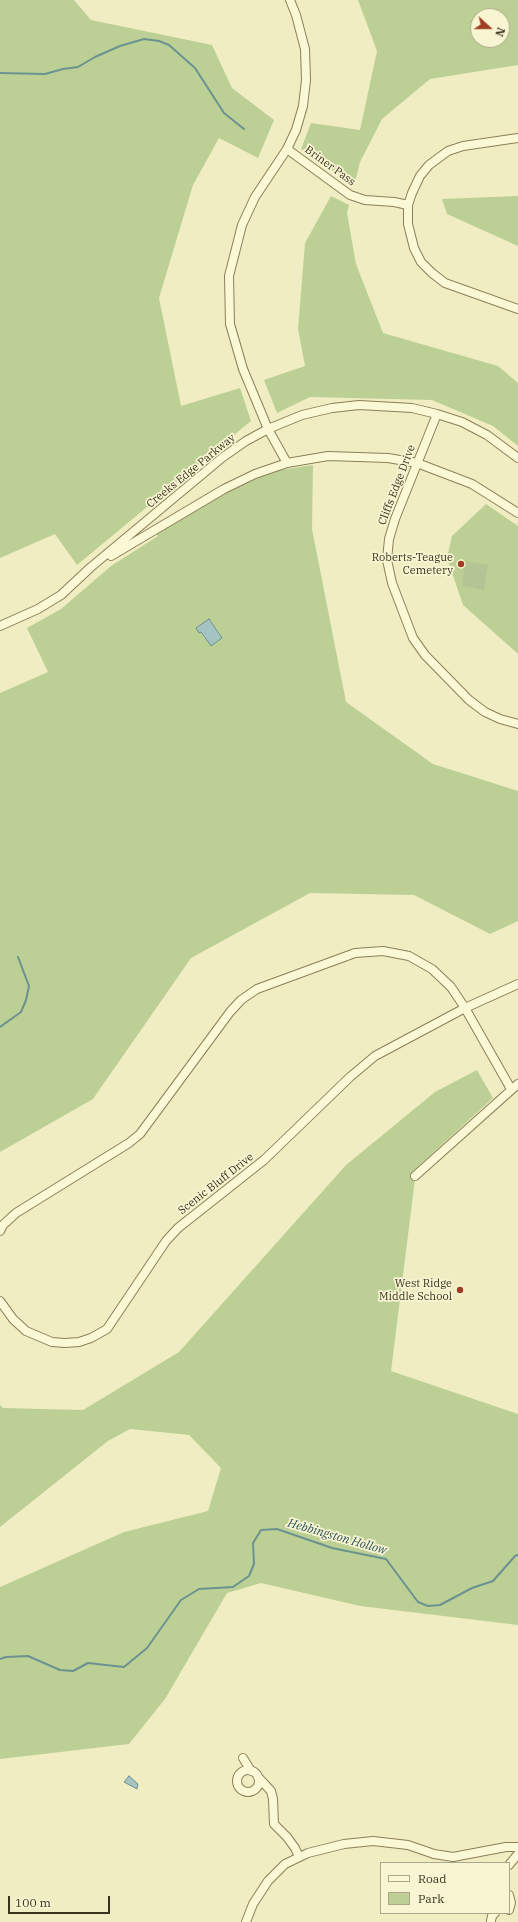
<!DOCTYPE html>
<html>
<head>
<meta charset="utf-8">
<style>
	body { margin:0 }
	#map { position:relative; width:518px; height:1922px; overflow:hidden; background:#f1edc2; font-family:"IBM Plex Serif",serif }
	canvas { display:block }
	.legend { position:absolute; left:380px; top:1862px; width:130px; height:52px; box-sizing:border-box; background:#f8f5d2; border:1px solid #aca78a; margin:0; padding:5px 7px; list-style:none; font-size:12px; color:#3b321d }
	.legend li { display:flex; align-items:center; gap:8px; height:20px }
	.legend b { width:20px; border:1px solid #aca78a }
	.north { position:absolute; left:470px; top:8px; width:40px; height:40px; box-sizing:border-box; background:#f8f5d2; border:1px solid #aca78a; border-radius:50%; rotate:111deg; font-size:11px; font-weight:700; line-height:16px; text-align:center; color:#3b321d }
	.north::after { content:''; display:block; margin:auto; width:14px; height:18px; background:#9f3e24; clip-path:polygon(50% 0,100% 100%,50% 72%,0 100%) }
	.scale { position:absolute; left:8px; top:1896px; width:102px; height:18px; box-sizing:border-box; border:2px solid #3b321d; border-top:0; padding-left:5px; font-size:12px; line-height:14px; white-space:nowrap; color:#3b321d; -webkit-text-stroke:3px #f8f5d2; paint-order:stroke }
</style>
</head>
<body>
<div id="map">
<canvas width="518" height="1922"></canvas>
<ul class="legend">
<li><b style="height:5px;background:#fbf8d6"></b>Road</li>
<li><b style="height:11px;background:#bcd095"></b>Park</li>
</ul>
<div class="north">N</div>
<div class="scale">100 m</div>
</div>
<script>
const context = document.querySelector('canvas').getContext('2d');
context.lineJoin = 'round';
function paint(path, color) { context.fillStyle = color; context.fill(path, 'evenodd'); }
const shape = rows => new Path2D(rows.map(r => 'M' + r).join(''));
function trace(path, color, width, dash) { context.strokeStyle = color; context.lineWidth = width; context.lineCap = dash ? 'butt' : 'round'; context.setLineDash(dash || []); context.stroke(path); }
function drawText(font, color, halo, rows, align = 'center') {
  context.font = font + ' "IBM Plex Serif",serif'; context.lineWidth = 3.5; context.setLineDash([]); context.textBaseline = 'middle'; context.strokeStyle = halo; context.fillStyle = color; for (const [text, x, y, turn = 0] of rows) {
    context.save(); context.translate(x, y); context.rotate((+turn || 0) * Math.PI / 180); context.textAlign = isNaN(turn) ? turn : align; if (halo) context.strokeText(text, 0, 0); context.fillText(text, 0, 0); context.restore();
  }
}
const green = shape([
	[0,0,74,0,91,20,212,45,232,88,274,120,258,158,219,138,193,185,159,298,181,406,240,388,251,421,77,565,55,534,0,558],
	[358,0,518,0,518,65,430,79,382,119,360,162,354,186,301,149,311,123,360,130,377,51],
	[478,16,502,16,502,40,478,40],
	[331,196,349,205,347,213,356,264,383,333,498,366,518,383,518,446,493,426,432,400,310,397,277,413,264,380,305,366,298,329,305,243],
	[518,196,518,246,447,214,442,199],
	[313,465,312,529,346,702,433,764,518,791,518,921,490,934,414,895,310,893,191,958,93,1099,0,1152,0,693,48,672,27,628,61,609,111,566,158,536,156,534,228,492,255,479,280,470],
	[486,504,518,526,518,654,463,605,447,558,452,536],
	[477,1070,493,1098,413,1171,415,1179,391,1371,518,1414,518,1625,360,1606,261,1583,227,1593,165,1699,129,1744,0,1759,0,1587,124,1532,208,1511,221,1468,189,1435,130,1429,108,1441,0,1527,0,1405,3,1408,83,1410,179,1352,346,1165,435,1092]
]);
const cemetery = shape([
	[465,561,488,565,484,590,462,586]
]);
const water = shape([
	[209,619,222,638,211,646,201,632,199,633,196,628,209,619],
	[129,1776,138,1784,137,1789,124,1782,129,1776]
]);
const stream = shape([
	[0,73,45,74,63,69,78,67,95,57,120,46,144,39,159,41,169,45,195,68,224,113,244,129],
	[0,1027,21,1012,26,1000,29,986,18,957],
	[0,1659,6,1657,28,1656,60,1670,73,1671,88,1663,124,1667,147,1648,181,1600,199,1589,233,1587,249,1576,254,1564,253,1543,261,1530,277,1529,332,1548,386,1559,418,1602,428,1606,440,1605,472,1588,493,1581,515,1556,518,1555]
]);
const minor = shape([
	[518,138,463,146,448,151,429,165,420,176,412,193,408,205,408,224,414,248,421,262,432,273,445,283,518,309],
	[287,149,350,195,365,200,394,202,408,205],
	[437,414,395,519,389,539,387,560,392,583,413,638,425,655,469,700,485,712,500,719,518,724],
	[287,463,268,429,243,369,230,324,229,276,242,225,255,197,287,149,296,130,303,106,306,80,305,49,296,15,290,0],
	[111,556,224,489,255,474,287,463,328,456,388,458,417,463,472,484,518,513],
	[0,626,38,609,61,595,91,567,223,457,246,441,268,429,302,415,332,408,359,405,412,408,437,414,462,422,487,435,518,458],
	[511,1089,465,1008,518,984],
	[415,1176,518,1084],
	[0,1231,3,1225,16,1213,129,1143,140,1134,230,1012,241,1000,257,989,355,953,383,951,409,956,432,969,451,987,465,1008,375,1056,350,1077,264,1160,178,1228,166,1241,107,1329,91,1338,79,1342,65,1343,52,1342,26,1331,13,1319,0,1301],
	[243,1758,251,1771],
	'237 1781a11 11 0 1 1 22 0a11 11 0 1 1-22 0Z',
	[258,1777,271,1791,273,1799,274,1824,287,1837,295,1848,299,1857],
	[509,1865,518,1854],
	[509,1895,511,1903,509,1910],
	[491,1921,492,1916,495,1913],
	[246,1922,253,1904,268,1881,285,1864,308,1853,344,1844,373,1841,408,1845,434,1854,453,1857,506,1847,518,1847]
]);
const markers = [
	[461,564,4,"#9f3e24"],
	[460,1290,4,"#9f3e24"]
];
const streetNames = [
	["Briner Pass",330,166,36],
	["Creeks Edge Parkway",191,471,-39],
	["Cliffs Edge Drive",397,485,-69],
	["Scenic Bluff Drive",216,1184,-38]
];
const poiNames = [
	["Roberts-Teague",453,558],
	["Cemetery",453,571],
	["West Ridge",452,1284],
	["Middle School",452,1297]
];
const waterNames = [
	["Hebbingston Hollow",337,1537,16]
];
paint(green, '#bcd095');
paint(cemetery, '#b4c495');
paint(water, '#a5c3c1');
trace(water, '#6b9291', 1);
trace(stream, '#6b9291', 2);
trace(minor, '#8c7f58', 10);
trace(minor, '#fbf8d6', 8);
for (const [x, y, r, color] of markers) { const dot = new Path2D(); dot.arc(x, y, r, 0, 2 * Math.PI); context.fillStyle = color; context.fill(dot); trace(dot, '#f8f5d2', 1.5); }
drawText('11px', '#3b321d', '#f8f5d2', streetNames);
drawText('11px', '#3b321d', '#f8f5d2', poiNames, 'right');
drawText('italic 12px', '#2b545c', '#f8f5d2', waterNames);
</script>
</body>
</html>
